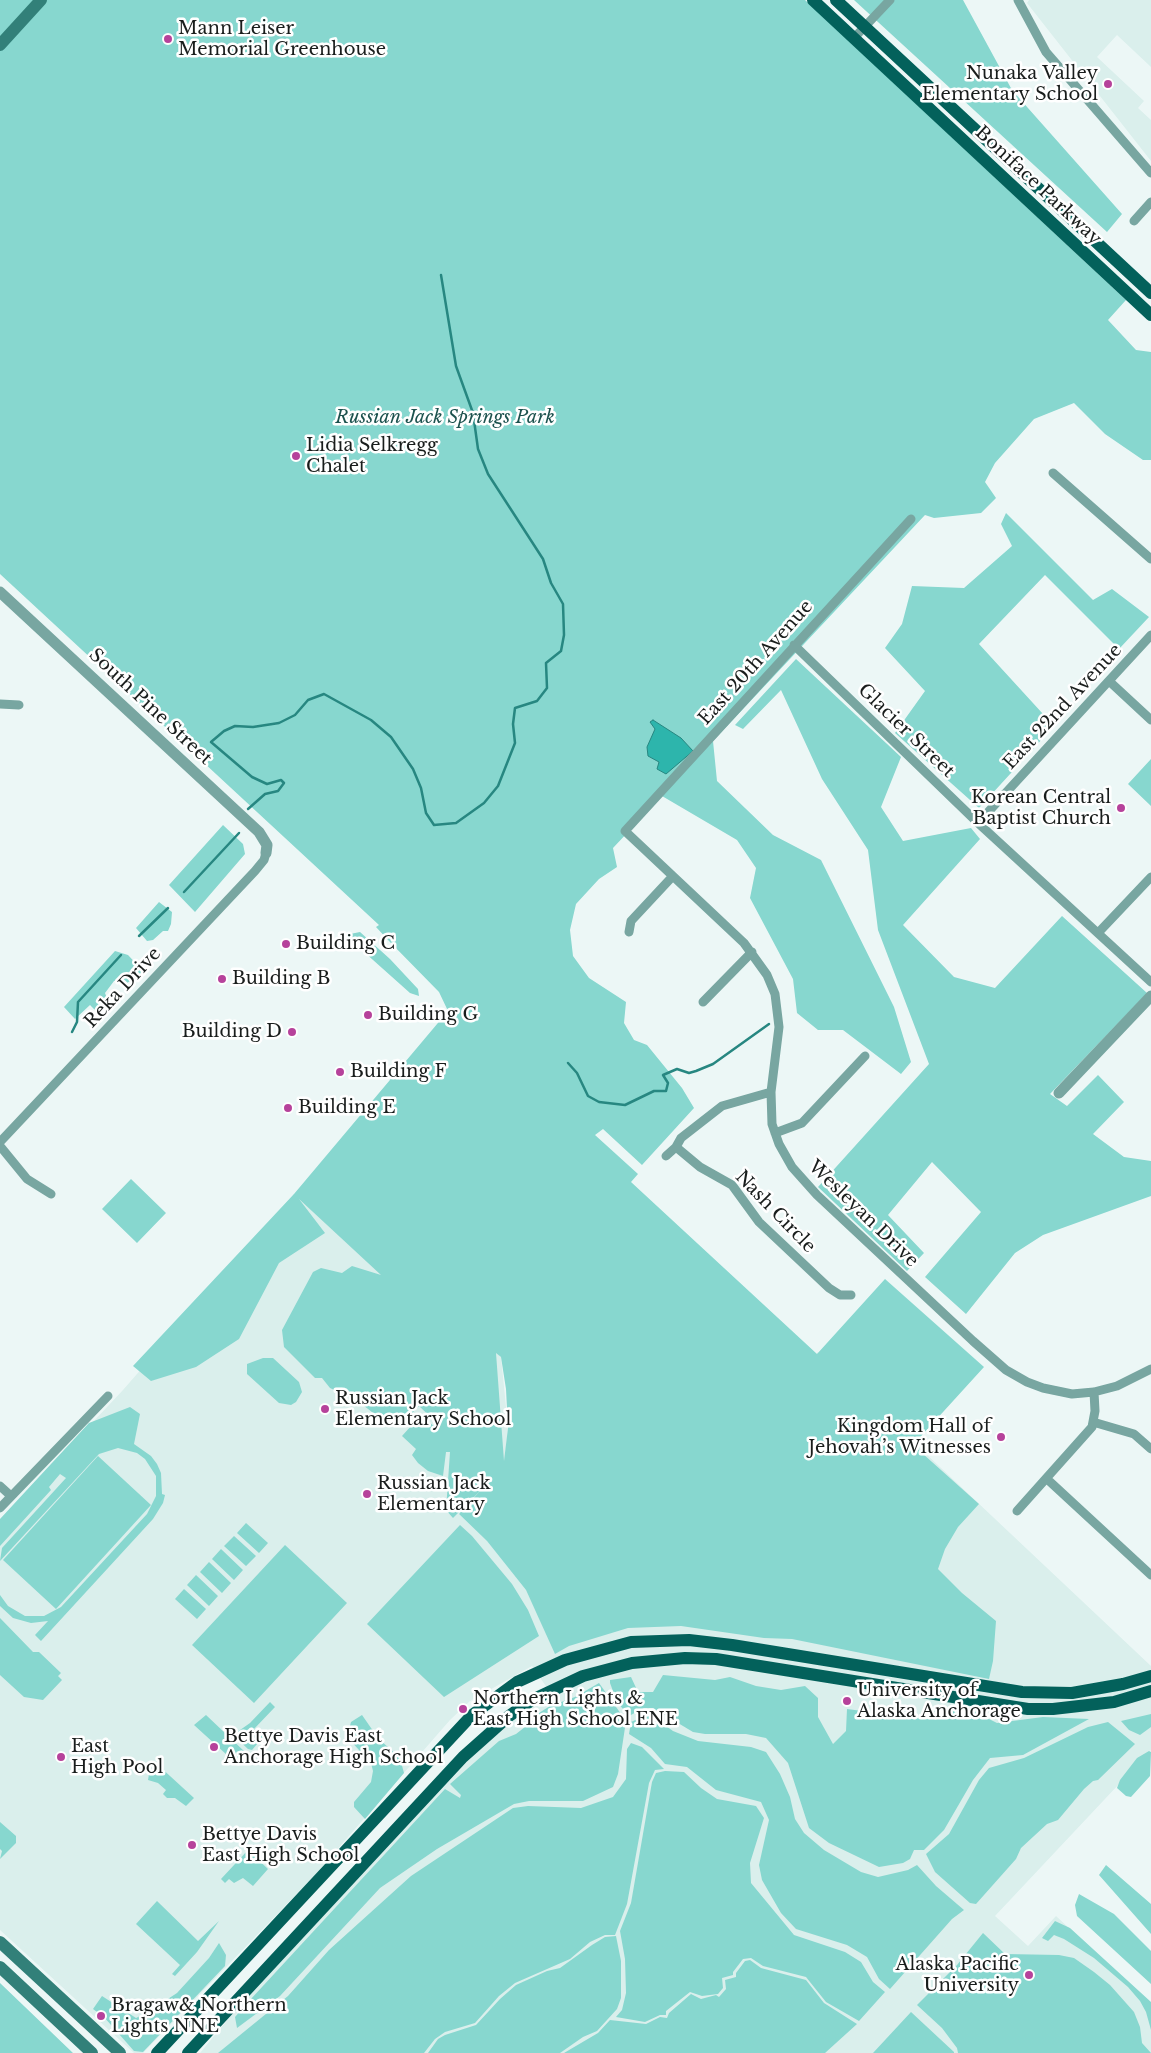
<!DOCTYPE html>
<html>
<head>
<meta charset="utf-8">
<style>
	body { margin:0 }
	canvas { display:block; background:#ecf7f6 }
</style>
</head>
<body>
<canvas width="1151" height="2053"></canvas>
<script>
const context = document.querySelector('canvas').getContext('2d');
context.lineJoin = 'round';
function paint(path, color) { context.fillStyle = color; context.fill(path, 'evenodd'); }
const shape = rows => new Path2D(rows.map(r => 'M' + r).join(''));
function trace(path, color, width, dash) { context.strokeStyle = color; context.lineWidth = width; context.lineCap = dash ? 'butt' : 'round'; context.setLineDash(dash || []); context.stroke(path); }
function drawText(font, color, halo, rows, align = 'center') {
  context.font = font + ' "Libre Baskerville",serif'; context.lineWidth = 5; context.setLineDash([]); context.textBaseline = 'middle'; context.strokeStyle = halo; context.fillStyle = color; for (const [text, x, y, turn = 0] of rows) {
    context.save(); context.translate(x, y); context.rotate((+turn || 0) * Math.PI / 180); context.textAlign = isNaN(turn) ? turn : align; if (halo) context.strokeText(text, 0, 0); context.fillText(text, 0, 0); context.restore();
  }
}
const built = shape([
	[1029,0,1151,0,1151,67,1117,35,1097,57,1144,101,1138,108,1151,120,1151,161,1027,3],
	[294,1194,452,1310,501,1357,508,1427,505,1459,502,1470,459,1514,487,1541,526,1590,549,1638,818,1352,1151,1666,1151,1750,995,1916,1028,1946,1056,1916,1151,2004,1151,2053,200,2053,239,2006,466,1763,505,1726,552,1695,532,1666,470,1701,450,1720,314,1876,143,2053,134,2053,0,1930,0,1521,123,1390]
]);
const green = shape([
	[0,0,805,0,1126,300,1108,320,1136,350,1151,352,1151,460,1143,460,1105,434,1074,403,1034,419,995,463,985,482,996,498,981,513,934,518,925,515,713,741,717,781,773,835,821,860,894,1007,911,1062,901,1074,843,1030,818,1030,797,1013,793,979,750,898,756,868,737,840,662,796,613,848,617,867,599,879,576,904,570,930,573,956,589,978,626,1002,624,1023,634,1040,647,1045,682,1088,694,1108,642,1165,603,1129,595,1135,638,1174,631,1182,817,1354,885,1279,984,1367,913,1445,979,1504,958,1527,945,1549,938,1569,962,1593,996,1621,993,1661,989,1679,792,1639,764,1638,681,1626,628,1628,569,1646,555,1654,526,1590,487,1541,459,1514,481,1490,453,1518,446,1510,450,1452,446,1452,443,1476,428,1471,418,1463,412,1455,416,1449,402,1436,421,1415,436,1428,439,1425,419,1406,399,1427,390,1426,359,1402,330,1388,322,1378,315,1378,284,1347,282,1330,313,1272,321,1268,342,1273,352,1266,381,1275,299,1199,325,1233,279,1263,239,1339,196,1367,151,1381,133,1366,294,1194,448,1011,439,992,389,941,376,927,379,925,0,574],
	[496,1353,501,1357,506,1389,508,1428,504,1461],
	[854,0,963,0,1012,90,1122,214,1107,232],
	[1006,513,1093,600,1112,589,1149,617,1119,649,1045,575,979,644,1054,726,979,808,895,733,925,691,885,648,902,624,912,586,964,588,1012,546,1001,524],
	[796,659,901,757,881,807,903,841,971,828,980,839,903,925,954,977,995,988,1062,916,1147,993,1050,1094,1067,1106,1098,1075,1124,1102,1093,1134,1124,1157,1151,1161,1151,1196,1043,1235,1015,1253,966,1314,925,1277,981,1212,932,1162,888,1215,924,1253,907,1271,818,1187,929,1064,878,930,868,850,822,779,781,690,743,729,735,725],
	[1151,759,1151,806,1128,784],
	[223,825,243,844,245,854,195,912,169,885],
	[159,902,172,912,171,924,168,931,163,931,153,940,147,941,136,928],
	[360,932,390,959,418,989,419,996,410,993,345,935],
	[115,951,128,955,144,972,127,983,114,981,105,993,108,1001,95,1010,90,1005,75,1019,64,1007],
	[131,1179,166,1213,137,1243,102,1209],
	[263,1358,273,1358,299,1382,302,1392,296,1402,291,1405,279,1403,247,1374,247,1364],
	[130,1407,140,1414,134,1444,151,1456,157,1464,161,1473,162,1494,165,1495,163,1503,153,1519,41,1641,35,1635,48,1621,31,1623,13,1618,0,1606,0,1595,8,1606,25,1616,44,1616,61,1607,147,1514,156,1496,156,1476,145,1459,137,1453,118,1448,99,1454,0,1561,2,1548,66,1478,60,1474,49,1487,51,1490,0,1546,0,1519,89,1423],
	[98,1456,151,1505,56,1609,3,1560],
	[246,1523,268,1543,259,1553,237,1533],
	[460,1525,472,1536,512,1584,528,1610,539,1636,444,1697,367,1624],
	[234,1536,256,1556,246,1566,224,1546],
	[285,1545,347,1603,254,1703,192,1645],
	[221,1549,243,1570,234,1580,212,1559],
	[209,1562,231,1583,222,1593,200,1572],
	[196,1575,218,1596,209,1606,187,1585],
	[184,1589,206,1609,197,1619,175,1599],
	[0,1618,33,1652,39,1652,61,1673,58,1676,62,1680,43,1700,24,1697,0,1675],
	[663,1675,715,1680,730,1677,756,1686,781,1690,805,1686,818,1698,818,1717,833,1744,846,1731,847,1709,923,1719,934,1711,965,1707,997,1723,1043,1717,1089,1719,1023,1755,990,1758,973,1780,944,1830,924,1850,914,1850,910,1859,903,1863,879,1867,829,1843,809,1828,788,1763,766,1738,746,1734,705,1734,693,1732,653,1708,644,1708,629,1716,617,1702,610,1683,610,1680,631,1677,638,1692,653,1692],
	[599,1683,626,1721,618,1774,613,1787,583,1801,529,1801,514,1804,437,1849,380,1888,280,1996,237,2028,235,2017,250,2000,445,1789,460,1798,461,1795,450,1784,499,1741,516,1734,534,1720,531,1718,550,1706,575,1697],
	[270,1702,275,1707,254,1729,263,1737,252,1750,248,1749,233,1735,250,1723],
	[1151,1714,1151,1727,1140,1735,1129,1730,1121,1721],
	[206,1715,245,1752,247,1755,238,1765,194,1725],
	[362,1715,378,1738,403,1761,401,1762,404,1773,365,1819,354,1807,354,1802,371,1782,373,1771,371,1763,347,1737,351,1722],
	[644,1716,652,1716,673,1731,698,1741,751,1747,766,1752,780,1774,790,1797,795,1819,804,1833,824,1850,861,1872,878,1877,908,1870,917,1865,936,1886,964,1910,952,1919,890,1989,879,1979,867,1957,847,1945,796,1929,781,1913,762,1880,759,1865,769,1820,761,1802,716,1790,687,1767,665,1764,651,1748,629,1734,631,1722],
	[1108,1722,1135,1744,1098,1780,1093,1781,1084,1789,1058,1820,1047,1824,1021,1848,1016,1859,976,1904,970,1903,935,1872,926,1854,949,1834,979,1780,989,1768,1024,1758,1088,1727],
	[631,1743,642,1747,664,1769,655,1770,649,1783,627,1904,615,1935,605,1935,590,1942,570,1959,515,1983,499,1996,475,2023,445,2032,435,2039,424,2053,218,2053,288,1996,329,1950,411,1876,513,1808,528,1806,581,1808,613,1797,626,1779,627,1749],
	[1149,1751,1151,1752,1150,1776,1131,1797,1126,1796,1117,1788,1120,1780,1137,1758],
	[158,1765,194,1798,186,1806,175,1798,167,1798,163,1794,166,1790,158,1783,148,1780,149,1774],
	[665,1771,684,1772,701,1788,717,1799,756,1806,764,1818,750,1863,751,1883,794,1935,845,1952,861,1962,873,1982,885,1992,859,2021,826,2002,806,1977,763,1966,751,1958,743,1959,733,1972,733,1975,722,1978,723,1988,718,1994,702,1996,690,1992,666,2011,666,2015,660,2015,645,2022,616,2017,622,2010,626,1993,625,1959,620,1931,631,1903,652,1782,656,1773],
	[0,1822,16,1836,16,1843,0,1859,2,1851,0,1849],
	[248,1850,268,1869,253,1886,243,1878,234,1883,229,1879,225,1883,221,1879],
	[1106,1865,1151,1904,1151,1934,1099,1875],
	[1079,1894,1114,1914,1151,1951,1151,1984,1077,1916,1075,1905],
	[157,1901,198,1941,219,1921,197,1952,175,1976,172,1974,180,1965,136,1924],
	[1055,1921,1070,1928,1151,2002,1151,2030,1146,2012,1140,2001,1128,1987,1094,1958,1064,1939,1054,1935,1048,1941,1042,1938],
	[983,1933,1005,1954,1059,1955,1074,1958,1094,1972,1110,1985,1134,2012,1140,2027,1142,2043,1151,2053,958,2053,957,2048,942,2028,917,2005,957,1965],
	[616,1936,621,1961,621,1998,617,2009,597,2031,583,2037,560,2053,428,2053,438,2039,445,2035,476,2025,500,1999,516,1985,547,1971,560,1968,592,1945,605,1937],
	[219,1943,226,1955,225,1966,143,2052,134,2051,104,2017,93,2009,102,1996,136,2018,148,2012,177,1993,209,1958],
	[750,1960,761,1968,806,1980,824,2003,857,2024,825,2053,564,2053,598,2033,610,2020,646,2024,660,2017,667,2018,669,2013,691,1994,701,1999,716,1995,719,1997,726,1989,725,1980,736,1977,736,1973,745,1961],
	[0,1983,73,2053,0,2053],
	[911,2012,954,2052,954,2053,873,2053]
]);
const water = shape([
	[653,720,681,738,693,751,666,774,657,769,659,762,648,756,647,747,655,729,650,722,653,720]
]);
const stream = shape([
	[248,809,265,794,278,791,284,783,281,780,267,784,252,777,211,742,224,731,235,726,253,727,279,723,295,715,308,700,324,694,371,720,391,737,413,769,421,788,426,813,434,825,456,823,484,803,498,786,515,743,513,724,515,708,537,701,547,688,546,663,561,651,564,635,563,604,551,583,543,559,488,474,478,449,473,413,456,366,441,275],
	[184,892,239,833],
	[139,936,168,908],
	[72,1032,77,1022,78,1002,121,955],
	[568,1063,577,1073,588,1096,599,1102,625,1105,654,1091,666,1091,668,1083,663,1075,677,1069,689,1073,696,1071,713,1064,769,1024]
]);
const minor = shape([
	[1018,0,1046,52,1151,173],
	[854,38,890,0],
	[1134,221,1151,202],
	[1053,473,1151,559],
	[911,519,625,831,744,943,767,975,775,994,779,1027,771,1092,772,1124,779,1144,792,1167,817,1195,973,1341,1006,1370,1027,1382,1043,1388,1072,1394,1094,1392,1117,1386,1151,1369],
	[794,645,978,823,1151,982],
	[1109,681,1151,720],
	[0,704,19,705],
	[978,823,1151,635],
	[629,932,631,921,672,877],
	[1098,933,1151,877],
	[703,1002,752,952],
	[775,1133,802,1123,865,1056],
	[0,1142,255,871,264,860,266,853],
	[0,1146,27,1179,51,1194],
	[676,1147,700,1167,732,1185,759,1222,829,1288,840,1295,851,1295],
	[666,1156,676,1147,681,1138,722,1106,771,1092],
	[1093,1422,1134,1434,1151,1449],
	[1047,1479,1151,1575],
	[0,1486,11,1496],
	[0,1508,108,1396],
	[1017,1511,1092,1427,1095,1411,1094,1392]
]);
const tertiary = shape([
	[0,592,259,832,267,845,266,853],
	[1059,1093,1151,996]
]);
const secondary = shape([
	[0,45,41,0],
	[0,1942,120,2053],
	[0,1967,92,2053]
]);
const primary = shape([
	[813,0,1151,315],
	[836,0,1151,293],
	[157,2053,472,1715,517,1682,565,1660,631,1642,689,1640,732,1645,1022,1692,1072,1693,1123,1684,1151,1676],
	[188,2053,463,1757,509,1716,532,1700,583,1676,632,1663,685,1658,716,1659,1028,1709,1053,1709,1114,1702,1151,1691]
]);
const markers = [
	[168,39,5,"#b6429b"],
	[1108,84,5,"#b6429b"],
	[296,456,5,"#b6429b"],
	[1121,808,5,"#b6429b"],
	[286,944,5,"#b6429b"],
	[222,979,5,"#b6429b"],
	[368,1015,5,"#b6429b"],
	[292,1032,5,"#b6429b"],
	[340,1072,5,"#b6429b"],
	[288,1108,5,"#b6429b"],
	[325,1409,5,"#b6429b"],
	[1001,1437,5,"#b6429b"],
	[367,1494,5,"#b6429b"],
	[847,1701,5,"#b6429b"],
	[463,1709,5,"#b6429b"],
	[214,1747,5,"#b6429b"],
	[61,1757,5,"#b6429b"],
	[192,1845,5,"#b6429b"],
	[1029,1975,5,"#b6429b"],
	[101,2016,5,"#b6429b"]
];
const poiNames = [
	["Mann Leiser",178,29],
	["Memorial Greenhouse",178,50],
	["Nunaka Valley",1098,74,"right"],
	["Elementary School",1098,95,"right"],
	["Lidia Selkregg",306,446],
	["Chalet",306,467],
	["Korean Central",1111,798,"right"],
	["Baptist Church",1111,819,"right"],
	["Building C",296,944],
	["Building B",232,979],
	["Building G",378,1015],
	["Building D",282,1032,"right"],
	["Building F",350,1072],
	["Building E",298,1108],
	["Russian Jack",335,1399],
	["Elementary School",335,1420],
	["Kingdom Hall of",991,1427,"right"],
	["Jehovah’s Witnesses",991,1448,"right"],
	["Russian Jack",377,1484],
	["Elementary",377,1505],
	["University of",857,1691],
	["Alaska Anchorage",857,1712],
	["Northern Lights &",473,1699],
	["East High School ENE",473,1720],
	["Bettye Davis East",224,1737],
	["Anchorage High School",224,1758],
	["East",71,1747],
	["High Pool",71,1768],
	["Bettye Davis",202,1835],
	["East High School",202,1856],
	["Alaska Pacific",1019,1965,"right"],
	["University",1019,1986,"right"],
	["Bragaw& Northern",111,2006],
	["Lights NNE",111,2027]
];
const streetNames = [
	["Boniface Parkway",1038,186,43],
	["East 20th Avenue",756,663,-48],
	["South Pine Street",150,707,43],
	["East 22nd Avenue",1063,707,-47],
	["Glacier Street",906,731,44],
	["Reka Drive",123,988,-47],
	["Nash Circle",775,1212,46],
	["Wesleyan Drive",863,1214,44]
];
const parkNames = [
	["Russian Jack Springs Park",445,418]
];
paint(built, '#daefec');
paint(green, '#87d7cf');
paint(water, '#2db5ac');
trace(water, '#278781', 1);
trace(stream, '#278781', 2.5);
trace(minor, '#78a6a1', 9);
trace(tertiary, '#78a6a1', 11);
trace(secondary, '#328079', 12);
trace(primary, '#03615b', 12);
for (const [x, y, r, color] of markers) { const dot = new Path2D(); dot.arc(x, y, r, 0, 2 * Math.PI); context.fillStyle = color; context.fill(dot); trace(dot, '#fff', 2); }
drawText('18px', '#191d1c', '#fff', poiNames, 'left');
drawText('18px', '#191d1c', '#fff', streetNames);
drawText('italic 18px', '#1c524e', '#fff', parkNames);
</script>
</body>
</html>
